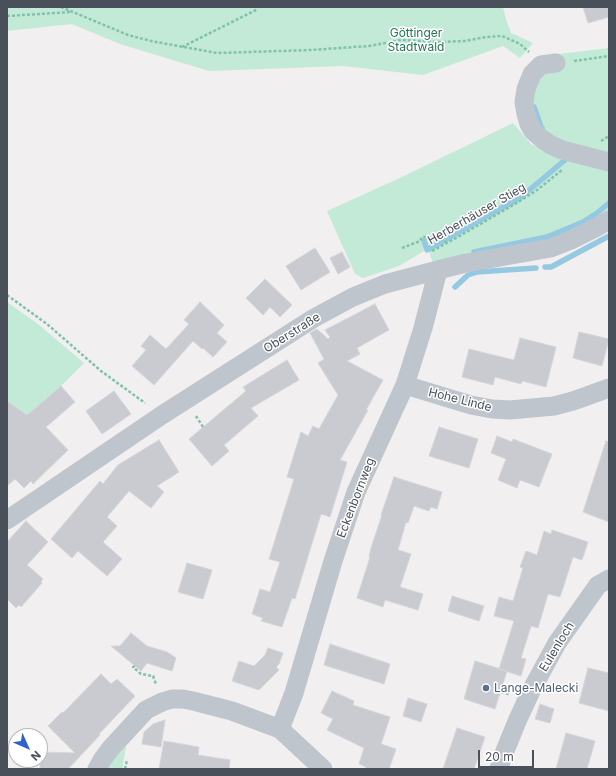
<!DOCTYPE html>
<html>
<head>
<meta charset="utf-8">
<style>
	body { margin:0 }
	#map { position:relative; width:616px; height:776px; overflow:hidden; background:#f1efef; font-family:Inter,sans-serif }
	canvas { display:block }
	.frame { position:absolute; inset:0; border:8px solid #49505a; pointer-events:none }
	.north { position:absolute; left:8px; top:728px; width:40px; height:40px; box-sizing:border-box; background:#fff; border:1px solid #b6b9bd; border-radius:50%; rotate:135deg; font-size:11px; font-weight:700; line-height:16px; text-align:center; color:#49505a }
	.north::after { content:''; display:block; margin:auto; width:14px; height:18px; background:#2e61cd; clip-path:polygon(50% 0,100% 100%,50% 72%,0 100%) }
	.scale { position:absolute; left:478px; top:750px; width:56px; height:18px; box-sizing:border-box; border:2px solid #49505a; border-top:0; padding-left:5px; font-size:12px; line-height:14px; white-space:nowrap; color:#49505a; -webkit-text-stroke:3px #fff; paint-order:stroke }
</style>
</head>
<body>
<div id="map">
<canvas width="616" height="776"></canvas>
<div class="frame"></div>
<div class="north">N</div>
<div class="scale">20 m</div>
</div>
<script>
const context = document.querySelector('canvas').getContext('2d');
context.lineJoin = 'round';
function paint(path, color) { context.fillStyle = color; context.fill(path, 'evenodd'); }
const shape = rows => new Path2D(rows.map(r => 'M' + r).join(''));
function trace(path, color, width, dash) { context.strokeStyle = color; context.lineWidth = width; context.lineCap = dash ? 'butt' : 'round'; context.setLineDash(dash || []); context.stroke(path); }
function drawText(font, color, halo, rows, align = 'center') {
  context.font = font + ' Inter,sans-serif'; context.lineWidth = 3; context.setLineDash([]); context.textBaseline = 'middle'; context.strokeStyle = halo; context.fillStyle = color; for (const [text, x, y, turn = 0] of rows) {
    context.save(); context.translate(x, y); context.rotate((+turn || 0) * Math.PI / 180); context.textAlign = isNaN(turn) ? turn : align; if (halo) context.strokeText(text, 0, 0); context.fillText(text, 0, 0); context.restore();
  }
}
const green = shape([
	[7,7,503,7,506,19,511,33,533,43,520,58,503,46,423,75,343,66,209,71,120,44,72,24,7,31],
	[609,48,609,212,546,242,433,264,426,240,422,242,424,251,399,266,363,278,355,274,327,211,402,177,513,123,531,144,561,160,564,146,546,135,531,110,542,56],
	[7,302,38,324,84,363,61,386,27,415,7,401],
	[122,747,126,747,122,769,107,769]
]);
const stream = shape([
	[534,107,541,127,542,128],
	[424,241,427,250,521,197,565,160],
	[474,252,547,237,583,222,597,213,609,203],
	[545,267,551,267,609,236],
	[455,287,468,275,477,272,536,268]
]);
const building = shape([
	[583,7,609,7,609,17,588,23,583,7],
	[315,248,330,272,301,290,286,266,315,248],
	[342,252,350,267,338,274,330,258,342,252],
	[265,279,292,305,280,317,270,307,263,315,246,298,265,279],
	[200,302,224,325,217,333,227,342,213,357,203,348,202,349,193,341,154,385,132,366,146,350,141,346,150,335,166,349,189,324,184,320,200,302],
	[375,304,389,330,357,348,360,354,347,361,383,380,366,410,368,410,340,460,347,462,330,517,321,514,295,599,292,598,282,627,261,621,263,618,252,614,260,589,270,592,280,562,269,559,294,479,287,477,301,432,308,436,313,426,319,429,338,395,318,363,324,359,310,333,317,329,328,339,330,337,325,330,375,304],
	[579,332,609,339,602,366,573,358,579,332],
	[520,338,556,347,546,387,522,381,521,384,495,377,493,385,462,377,469,349,514,360,520,338],
	[287,360,299,380,251,408,258,416,224,445,229,451,212,466,189,439,246,391,243,387,287,360],
	[61,386,75,402,46,427,68,450,33,484,31,481,24,488,15,479,7,486,7,401,27,415,61,386],
	[114,391,131,414,102,434,86,411,114,391],
	[439,427,478,439,469,468,429,456,439,427],
	[497,436,512,442,513,439,552,454,539,487,520,480,517,488,498,480,506,459,491,453,497,436],
	[159,440,179,472,157,486,164,492,151,508,129,491,107,517,117,526,103,542,122,559,107,576,78,551,72,558,51,539,100,481,103,484,118,465,159,440],
	[606,441,609,442,609,522,583,512,606,441],
	[394,477,442,492,437,509,431,507,429,511,414,506,408,523,406,522,398,550,411,554,400,587,423,594,418,610,385,600,383,607,357,598,370,557,369,557,371,548,382,515,381,515,394,477],
	[26,521,48,542,27,565,43,579,41,581,42,583,21,607,19,605,16,608,7,599,7,542,26,521],
	[552,530,588,542,582,560,573,557,560,597,548,594,538,628,531,626,521,658,526,659,521,676,499,669,514,621,494,616,499,597,513,601,523,568,520,567,526,551,537,555,544,531,551,534,552,530],
	[187,563,212,570,203,599,178,592,187,563],
	[452,596,484,606,479,621,448,611,452,596],
	[131,633,147,646,167,652,176,658,172,671,147,663,141,671,111,646,120,646,131,633],
	[330,644,390,664,384,684,324,665,330,644],
	[268,648,283,653,279,664,276,667,279,670,259,690,232,681,239,661,254,666,265,655,268,648],
	[475,661,507,671,495,709,464,699,475,661],
	[588,668,609,673,609,711,579,703,588,668],
	[101,674,111,684,117,679,135,696,99,734,100,735,68,769,40,769,40,752,75,753,48,726,62,712,63,713,101,674],
	[332,691,354,701,353,705,390,717,381,744,396,749,389,769,365,769,366,767,359,764,364,748,327,730,333,719,321,713,332,691],
	[408,698,427,704,421,722,403,716,408,698],
	[540,704,554,709,550,723,535,719,540,704],
	[165,720,161,747,142,744,144,732,153,724,165,720],
	[457,728,485,737,474,769,443,769,457,728],
	[566,733,595,741,587,769,556,769,566,733],
	[164,741,199,747,198,755,230,760,229,769,159,769,164,741]
]);
const path = shape([
	[61,7,128,35,151,41,217,53,311,50,369,46,401,40,439,42,465,41,486,37,502,36,520,44,529,52],
	[7,16,71,12],
	[182,47,258,9],
	[574,61,609,56],
	[601,141,609,136],
	[402,248,420,241,422,237,426,237,427,239,435,236,439,236,447,243],
	[432,251,456,238,520,201,537,190,562,170],
	[7,295,47,324,101,371,145,403],
	[196,416,203,427],
	[135,666,133,667,141,674,153,676,156,684],
	[501,692,509,694],
	[125,769,127,760]
]);
const minor = shape([
	[556,63,541,65,532,74,526,89,524,102,526,114,529,124,533,131,542,139,551,145,562,150,609,162],
	[405,385,471,405,492,409,510,410,554,406,573,401,609,388],
	[7,520,162,415,314,318,353,297,385,284,438,270,466,263,551,248,571,240,597,227,609,220],
	[97,769,102,760,111,748,146,710,162,702,172,699,183,699,193,701,232,711,280,729],
	[323,769,280,729,294,693,333,561,356,492,367,468,405,385,423,328,438,270],
	[499,769,502,758,518,719,532,689,557,643,598,585,609,579]
]);
const markers = [
	[486,688,4,"#5c6f8a"]
];
const parkNames = [
	["Göttinger",416,33],
	["Stadtwald",416,47]
];
const streetNames = [
	["Herberhäuser Stieg",477,214,-30],
	["Oberstraße",292,333,-32],
	["Hohe Linde",460,400,14],
	["Eckenbornweg",356,498,-69],
	["Eulenloch",557,647,-59]
];
const serviceNames = [
	["Lange-Malecki",494,688]
];
paint(green, '#c3ead6');
trace(stream, '#95c9e2', 5.5);
paint(building, '#cacbd1');
trace(building, '#d4d5da', 1);
trace(path, '#7fc4aa', 2.5, [3, 2]);
trace(minor, '#bfc5cc', 19);
for (const [x, y, r, color] of markers) { const dot = new Path2D(); dot.arc(x, y, r, 0, 2 * Math.PI); context.fillStyle = color; context.fill(dot); trace(dot, '#fff', 1.5); }
drawText('12px', '#227454', '#fff', parkNames);
drawText('12px', '#49505a', '#fff', streetNames);
drawText('12px', '#4e5e75', '#fff', serviceNames, 'left');
</script>
</body>
</html>
